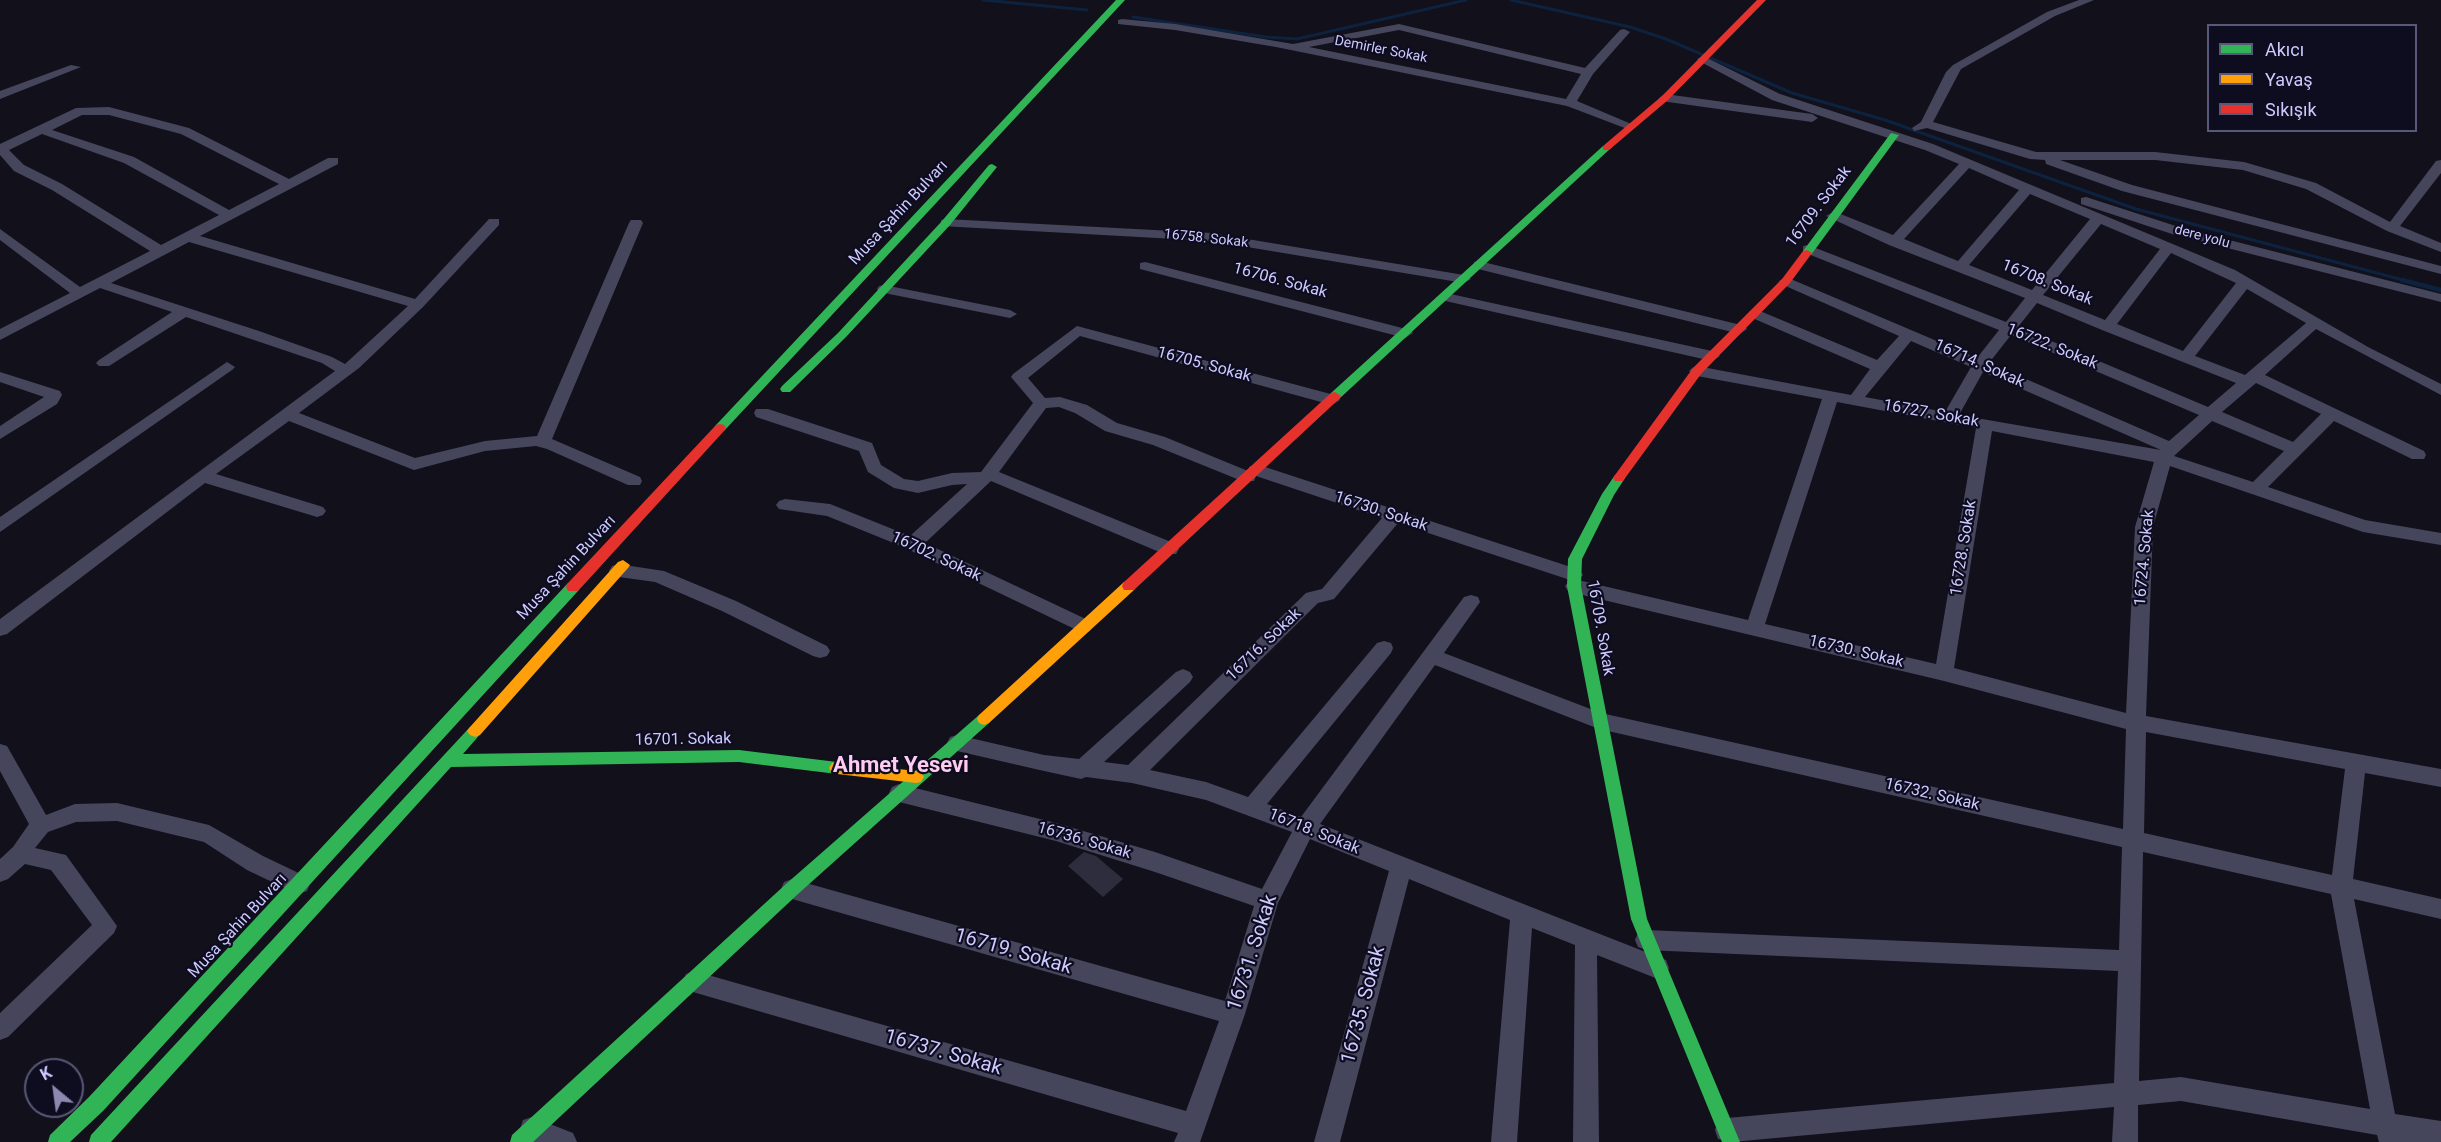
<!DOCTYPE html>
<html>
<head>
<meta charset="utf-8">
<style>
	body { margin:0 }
	#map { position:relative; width:2441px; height:1142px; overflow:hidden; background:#12101b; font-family:Roboto,sans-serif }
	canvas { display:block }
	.legend { position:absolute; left:2207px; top:24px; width:210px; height:108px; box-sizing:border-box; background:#0e0c1f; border:2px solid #5a5879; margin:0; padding:8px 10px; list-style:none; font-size:18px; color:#cccaff }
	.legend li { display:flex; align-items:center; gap:12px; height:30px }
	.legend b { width:30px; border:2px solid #5a5879 }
	.north { position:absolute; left:24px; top:1058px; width:60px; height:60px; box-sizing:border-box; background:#0e0c1f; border:2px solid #5a5879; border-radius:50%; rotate:331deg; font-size:16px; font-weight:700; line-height:24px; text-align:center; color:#cccaff }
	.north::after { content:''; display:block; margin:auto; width:21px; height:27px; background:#8b89af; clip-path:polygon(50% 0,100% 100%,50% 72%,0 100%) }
</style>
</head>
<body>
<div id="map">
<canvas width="2441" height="1142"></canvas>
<ul class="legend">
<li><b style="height:8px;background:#30b455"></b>Akıcı</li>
<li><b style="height:8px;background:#ff9f0a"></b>Yavaş</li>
<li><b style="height:8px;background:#e5322d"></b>Sıkışık</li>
</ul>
<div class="north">K</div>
</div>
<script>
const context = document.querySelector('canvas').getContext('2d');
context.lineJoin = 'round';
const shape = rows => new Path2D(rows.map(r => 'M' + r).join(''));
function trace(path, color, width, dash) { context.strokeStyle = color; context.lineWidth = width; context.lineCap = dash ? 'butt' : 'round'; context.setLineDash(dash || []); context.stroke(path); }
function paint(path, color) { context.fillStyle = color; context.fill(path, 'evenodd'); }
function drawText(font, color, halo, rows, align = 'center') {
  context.font = font + ' Roboto,sans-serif'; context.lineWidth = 4.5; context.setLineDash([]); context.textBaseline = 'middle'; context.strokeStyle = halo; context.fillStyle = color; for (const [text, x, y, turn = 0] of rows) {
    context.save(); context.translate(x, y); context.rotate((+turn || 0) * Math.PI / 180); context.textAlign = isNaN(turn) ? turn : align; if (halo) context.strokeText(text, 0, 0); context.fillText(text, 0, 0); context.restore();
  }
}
const streamFar1 = shape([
	[983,0,1087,10],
	[1511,0,1630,27,1666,39,1792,93,1885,120,2136,209,2407,281],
	[1133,17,1266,37,1297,39,1466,0]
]);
const stream = shape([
	[2402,280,2441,290]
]);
const building = shape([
	[1084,852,1096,856,1123,879,1103,897,1068,866]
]);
const street = shape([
	[2079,0,2094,0,2055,16,1961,69,1933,122,2036,152,2155,152,2244,162,2316,183,2390,222,2436,161,2441,160,2441,173,2400,226,2441,243,2441,252,2387,231,2306,189,2243,170,2155,160,2060,160,2132,185,2441,266,2441,274,2122,191,2046,164,2045,160,2030,159,1927,128,1914,131,1912,128,1921,122,1946,72,1953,65,2047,12,2079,0],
	[1122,19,1175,24,1293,44,1399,24,1585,68,1620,30,1624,29,1630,32,1593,74,1577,101,1636,126,1630,130,1567,106,1276,47,1175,30,1118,24,1118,20,1122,19],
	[1399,30,1581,74,1566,99,1309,47,1399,30],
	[1703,56,1780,94,1933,144,2235,270,2368,347,2441,384,2441,395,2316,329,2265,375,2424,451,2426,455,2424,459,2412,459,2334,421,2268,487,2365,520,2441,533,2441,545,2363,532,2170,466,2153,527,2146,716,2441,769,2441,787,2365,773,2353,879,2441,899,2441,919,2354,899,2395,1114,2441,1121,2441,1142,2379,1142,2377,1135,2181,1101,2138,1105,2138,1142,2112,1142,2114,1107,1732,1142,1718,1139,1715,1130,1718,1121,1727,1118,2114,1083,2118,971,1646,950,1638,947,1635,940,1638,933,1646,930,2119,950,2122,847,1599,729,1435,665,1320,824,1666,960,1669,968,1666,976,1658,979,1597,955,1599,1142,1573,1142,1575,945,1532,928,1517,1142,1491,1142,1510,920,1409,879,1340,1142,1314,1142,1389,871,1310,839,1278,903,1245,1014,1200,1142,1174,1142,1178,1133,686,990,682,982,686,974,694,971,1186,1111,1219,1021,792,899,784,896,781,889,784,882,792,879,1225,1001,1254,906,1155,872,1056,841,899,802,892,799,889,793,892,787,899,784,1056,823,1155,852,1262,889,1292,832,1206,800,1132,783,1086,777,1081,779,1044,771,957,751,950,749,947,743,950,737,957,735,1044,755,1079,759,1176,672,1183,669,1190,672,1193,677,1190,682,1104,762,1128,765,1306,593,1322,589,1382,518,1256,476,1254,481,1242,481,1153,445,1105,431,1075,413,1059,407,1046,408,999,472,1176,544,1179,549,1176,554,1164,554,991,481,925,543,1090,621,1092,626,1090,631,1083,633,901,546,827,516,779,509,776,505,779,501,785,499,830,504,910,536,967,484,952,485,918,493,894,488,868,472,859,451,756,417,754,413,756,409,768,409,872,443,881,465,904,479,918,481,952,473,981,472,1033,403,1011,377,1013,374,1077,326,1338,396,1340,400,1332,405,1080,336,1028,378,1045,398,1060,397,1087,405,1117,423,1165,437,1248,471,1250,466,1262,466,1580,570,1583,575,1578,580,1748,620,1822,399,1697,376,1692,374,1689,371,1692,368,1697,366,1851,395,1870,369,1750,317,1748,314,1750,311,1760,311,1877,360,1899,336,1781,284,1779,281,1786,277,1977,358,1999,330,1803,252,1803,246,1808,245,2006,322,2025,298,1889,245,1826,216,1833,212,1838,213,1893,235,1959,164,1925,150,1772,100,1699,61,1697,59,1703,56],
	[1969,168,2019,190,1958,261,1904,239,1969,168],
	[2030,194,2090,219,2032,290,1969,265,2030,194],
	[2101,224,2160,249,2105,320,2043,295,2101,224],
	[2171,253,2236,283,2183,351,2117,324,2171,253],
	[2247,289,2306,323,2245,375,2195,356,2247,289],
	[2037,303,2102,330,2236,383,2208,407,2018,327,2037,303],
	[2011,335,2199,415,2169,441,1989,363,2011,335],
	[1911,341,1971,367,1945,412,1865,397,1911,341],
	[1983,372,2161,450,1959,415,1983,372],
	[2256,383,2321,414,2293,442,2222,412,2256,383],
	[1837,402,1976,428,1936,664,1765,624,1837,402],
	[2212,421,2284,451,2253,482,2174,456,2212,421],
	[1992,431,2154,462,2135,527,2126,713,1954,668,1992,431],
	[1398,523,1570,580,1565,586,1568,591,1574,593,1944,681,2126,729,2123,829,1601,713,1444,653,1480,602,1478,597,1471,595,1464,597,1301,817,1267,804,1391,653,1393,648,1391,643,1384,641,1377,643,1248,797,1206,782,1150,770,1318,603,1334,599,1398,523],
	[2146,732,2345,769,2332,875,2144,833,2146,732],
	[2143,852,2331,894,2370,1109,2181,1077,2139,1081,2143,852],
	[71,65,81,67,0,99,0,91,71,65],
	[1665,94,1812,114,1818,118,1812,122,1661,101,1659,98,1665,94],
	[109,107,189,128,289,179,328,158,338,158,338,164,200,236,415,299,489,219,499,219,499,225,423,307,359,368,299,413,415,458,485,441,537,436,629,223,631,220,641,220,643,223,552,439,640,477,642,481,640,485,628,485,547,449,536,446,485,451,414,470,289,421,216,474,323,507,326,511,323,515,317,517,205,483,7,634,0,636,0,619,335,371,322,363,186,317,109,366,99,366,96,363,99,360,172,312,100,288,0,340,0,329,70,293,0,240,0,229,80,287,150,251,52,190,14,171,0,155,0,144,76,108,109,107],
	[82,115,109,115,181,134,279,184,229,210,134,157,52,130,82,115],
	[42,134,124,163,219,215,161,245,62,184,24,165,9,150,42,134],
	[189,242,408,306,345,364,332,357,259,331,111,283,189,242],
	[2086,197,2182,228,2441,294,2441,302,2172,234,2081,204,2081,198,2086,197],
	[946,219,1211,233,1464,275,1471,279,1464,283,1211,241,941,226,941,220,946,219],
	[1479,261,1745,326,1747,329,1740,334,1474,268,1474,262,1479,261],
	[1145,262,1410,330,1413,333,1405,338,1140,269,1140,263,1145,262],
	[884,285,1010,310,1017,314,1010,318,879,292,877,289,879,286,884,285],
	[1446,293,1712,351,1720,356,1712,361,1441,300,1439,297,1446,293],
	[227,362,235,367,232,370,0,532,0,517,227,362],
	[0,372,60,391,62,395,57,404,0,439,0,426,44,397,0,382,0,372],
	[618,564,664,571,736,601,827,646,830,651,827,656,820,658,813,656,722,611,655,582,612,576,609,571,612,566,618,564],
	[0,744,7,746,46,815,75,804,117,803,209,825,263,856,307,877,310,884,307,891,299,894,291,891,247,870,204,842,117,821,76,822,48,832,35,848,66,855,117,926,114,933,8,1037,0,1040,0,1013,92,925,51,870,25,864,8,879,0,882,0,859,13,847,29,824,0,771,0,744],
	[532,1117,573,1133,577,1142,533,1142,523,1138,520,1129,523,1120,532,1117]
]);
const fast = shape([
	[1116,0,1125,0,724,431,716,431,714,428,716,425,1116,0],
	[1891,133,1899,135,1811,255,1803,255,1803,251,1891,133],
	[1603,146,1611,148,1339,399,1331,399,1329,396,1331,393,1603,146],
	[992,164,997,167,950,225,846,337,790,392,782,392,780,389,782,386,838,333,942,221,989,165,992,164],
	[1619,474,1625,478,1614,495,1582,559,1581,586,1647,919,1740,1142,1722,1142,1631,919,1567,586,1568,559,1602,494,1615,475,1619,474],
	[573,582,580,587,578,591,103,1111,70,1142,48,1142,50,1135,89,1097,568,583,573,582],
	[984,713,989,715,991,719,989,723,798,894,533,1142,510,1142,512,1135,786,884,979,715,984,713],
	[475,725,480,727,483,731,463,754,739,750,837,762,842,763,845,768,842,773,837,774,739,762,451,767,111,1142,89,1142,91,1135,470,727,475,725]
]);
const slow = shape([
	[623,560,630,565,628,568,480,735,475,737,470,735,467,731,470,727,618,562,623,560],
	[1129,581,1134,582,1136,586,1134,590,989,723,984,725,979,723,977,719,979,715,1124,582,1129,581],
	[837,762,916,771,921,772,924,777,921,782,916,783,837,774,832,773,829,768,832,763,837,762]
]);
const jam = shape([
	[1757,0,1766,0,1668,100,1609,150,1603,150,1603,146,1662,96,1757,0],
	[1807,250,1812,253,1790,283,1701,374,1623,481,1615,481,1613,478,1615,475,1693,368,1782,279,1803,251,1807,250],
	[1335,392,1341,396,1339,399,1134,590,1124,590,1122,586,1124,582,1331,393,1335,392],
	[720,424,724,425,726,428,724,431,578,591,568,591,566,587,568,583,716,425,720,424]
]);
const farStreetnames = [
	["Demirler Sokak",1381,50,11],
	["dere yolu",2202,237,15],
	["16758. Sokak",1206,239,6]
];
const streetNames = [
	["16709. Sokak",1819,207,-53],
	["Musa Şahin Bulvarı",899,213,-47],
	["16706. Sokak",1280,281,15],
	["16708. Sokak",2047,283,22],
	["16722. Sokak",2052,347,22],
	["16714. Sokak",1979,364,24],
	["16705. Sokak",1204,365,15],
	["16727. Sokak",1931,414,10],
	["16730. Sokak",1381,512,18],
	["16728. Sokak",1964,548,-81],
	["16702. Sokak",936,557,25],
	["16724. Sokak",2145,558,-85],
	["Musa Şahin Bulvarı",567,568,-47],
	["16709. Sokak",1600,628,80],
	["16716. Sokak",1264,645,-44],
	["16730. Sokak",1856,652,13],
	["16701. Sokak",683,740,-1],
	["16732. Sokak",1932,795,13],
	["16718. Sokak",1314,832,22],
	["16736. Sokak",1084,841,16],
	["Musa Şahin Bulvarı",238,926,-47]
];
const nearStreetnames = [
	["16719. Sokak",1013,952,16],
	["16731. Sokak",1253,953,-72],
	["16735. Sokak",1364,1005,-75],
	["16737. Sokak",943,1053,16]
];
const districtNames = [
	["Ahmet Yesevi",901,766]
];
trace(streamFar1, '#0d223f', 3);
trace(stream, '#0d223f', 4.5);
paint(building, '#2e2d3e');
paint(street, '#45465c');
paint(fast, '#30b455');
paint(slow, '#ff9f0a');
paint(jam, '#e5322d');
drawText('14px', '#cccaff', '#0e0c1f', farStreetnames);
drawText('16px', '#cccaff', '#0e0c1f', streetNames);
drawText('20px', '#cccaff', '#0e0c1f', nearStreetnames);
drawText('bold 22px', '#ffccf0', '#0e0c1f', districtNames);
</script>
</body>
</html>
